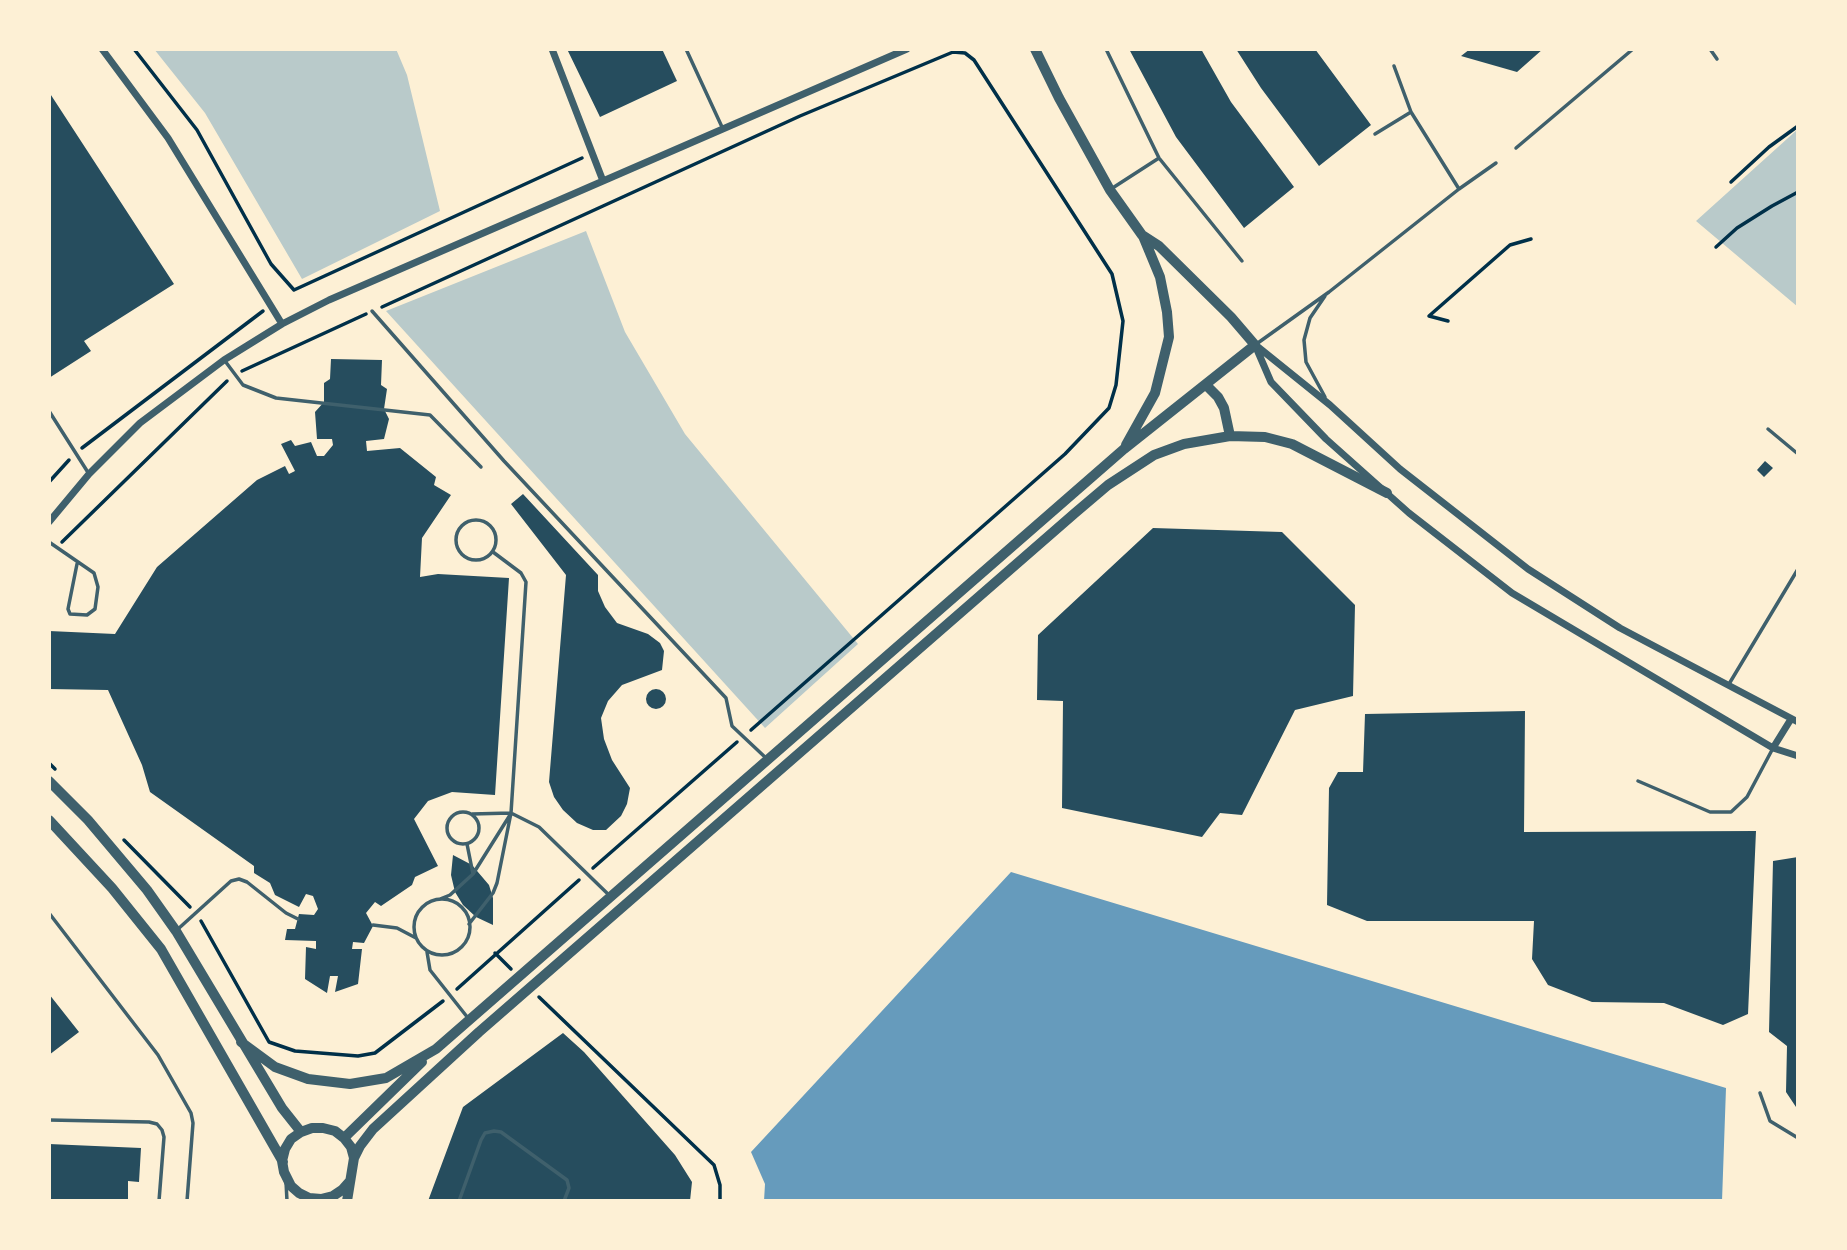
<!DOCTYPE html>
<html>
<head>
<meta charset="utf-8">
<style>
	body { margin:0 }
	#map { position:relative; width:1847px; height:1250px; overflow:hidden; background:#fdf0d5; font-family:Mulish,sans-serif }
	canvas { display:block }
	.frame { position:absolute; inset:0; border:51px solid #fdf0d5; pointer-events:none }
</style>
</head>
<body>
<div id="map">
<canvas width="1847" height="1250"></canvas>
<div class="frame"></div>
</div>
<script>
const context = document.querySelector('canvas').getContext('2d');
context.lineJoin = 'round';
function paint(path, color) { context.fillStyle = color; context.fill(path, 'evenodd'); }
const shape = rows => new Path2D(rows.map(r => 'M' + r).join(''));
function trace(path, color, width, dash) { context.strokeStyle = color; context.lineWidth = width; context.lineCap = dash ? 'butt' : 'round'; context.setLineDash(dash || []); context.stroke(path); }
const green = shape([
	[154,49,396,49,407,75,440,211,302,279,205,113],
	[1798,129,1798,307,1696,221],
	[586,231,625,332,685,434,858,644,765,728,386,311]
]);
const water = shape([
	[1011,872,1726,1088,1722,1201,764,1201,765,1184,751,1152]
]);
const building = shape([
	[567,49,662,49,677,81,600,117],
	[1129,49,1201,49,1231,102,1294,187,1244,228,1176,137],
	[1236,49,1315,49,1371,125,1319,166,1261,88],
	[1470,49,1543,49,1517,72,1461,56],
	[49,92,174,284,84,341,91,351,49,378],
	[331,359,382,360,381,385,387,389,384,409,389,419,384,439,366,441,367,451,400,448,436,477,434,485,451,495,422,538,420,577,438,574,509,578,495,795,452,792,428,801,414,819,438,866,415,877,412,885,381,906,375,902,366,913,373,926,364,943,353,942,352,949,362,949,358,984,335,992,338,976,330,976,327,993,305,979,306,947,316,949,316,941,285,940,287,929,295,929,299,914,314,915,318,909,313,896,306,894,299,907,275,895,270,883,254,873,254,866,150,792,142,765,108,690,49,689,49,631,115,634,157,567,257,480,285,466,289,474,295,471,281,444,291,440,295,446,311,442,317,456,324,456,333,445,332,439,317,439,315,412,324,402,324,383,330,379],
	[1765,461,1773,468,1764,477,1757,470],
	[523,494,598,575,598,591,605,607,617,623,648,634,660,643,664,651,662,670,622,685,608,701,601,718,604,739,612,760,630,788,627,804,621,816,606,830,593,830,577,823,563,810,554,797,549,782,566,575,511,504],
	[1153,528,1282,532,1355,605,1353,696,1295,710,1242,815,1220,813,1202,837,1062,808,1063,701,1037,700,1038,635],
	'646 699a10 10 0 1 1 20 0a10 10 0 1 1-20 0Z',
	[1525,711,1524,832,1756,831,1748,1014,1723,1025,1664,1003,1592,1002,1548,985,1532,959,1534,921,1367,921,1327,905,1329,788,1338,772,1363,772,1365,714],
	[453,855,472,865,489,885,493,898,493,925,476,917,463,905,455,892,451,875],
	[1798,857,1798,1110,1786,1092,1787,1046,1769,1032,1773,861],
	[49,994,79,1032,49,1055],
	[563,1033,584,1052,675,1155,692,1182,690,1201,428,1201,463,1107],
	[49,1144,141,1148,139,1182,128,1181,128,1201,49,1201]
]);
const path = shape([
	[134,49,197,130,271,264,294,290,582,158],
	[1731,182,1769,147,1798,126],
	[1716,247,1737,228,1772,206,1798,192],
	[382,307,800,116,953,52,965,53,974,60,1112,274,1123,321,1116,385,1109,408,1065,454,751,730],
	[1448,321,1429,316,1510,245,1531,239],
	[242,371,366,314],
	[82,448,263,311],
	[49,482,69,460],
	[62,542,227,381],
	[49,763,55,769],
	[124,840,190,907],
	[593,868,737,742],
	[201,921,269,1042,295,1051,358,1056,375,1053,443,1001],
	[495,953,511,969],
	[457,989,579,880],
	[539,997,714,1165,720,1185,720,1201]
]);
const service = shape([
	[686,49,722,127],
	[1106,49,1159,158,1242,261],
	[1710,49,1717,59],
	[1394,66,1411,112,1459,189],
	[1375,134,1411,112],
	[1516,148,1633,49],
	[1111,189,1159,158],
	[372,311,504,461,726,698,732,726,766,758],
	[1255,345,1329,292,1459,189,1496,163],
	[225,361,243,385,276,398,430,415,481,467],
	[1325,397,1306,362,1304,340,1310,318,1325,296],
	[49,411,89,474],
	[1768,429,1798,454],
	'456 540a20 20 0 1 1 40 0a20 20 0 1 1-40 0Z',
	[49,542,94,573,98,587,95,609,87,615,70,614,68,609,77,564],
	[1729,684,1798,569],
	[1638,781,1710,812,1731,812,1747,797,1772,750],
	'447 828a16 16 0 1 1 32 0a16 16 0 1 1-32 0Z',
	[472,814,511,813,539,827,610,896],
	[467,844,473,874],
	[440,899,450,895,473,874,510,815],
	'414 927a28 28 0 1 1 56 0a28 28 0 1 1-56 0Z',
	[49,913,158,1055,191,1113,193,1123,187,1201],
	[469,924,493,893,497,883,511,813,526,582,521,573,493,552],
	[373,925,397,928,416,938],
	[178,929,231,881,239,879,247,882,286,913,298,919],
	[427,952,430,970,468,1018],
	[1760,1093,1770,1121,1798,1138],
	[49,1120,149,1122,157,1124,162,1130,164,1137,159,1201],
	[286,1182,287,1201],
	[459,1201,481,1140,485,1133,494,1131,501,1132,567,1180,569,1188,564,1201]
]);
const minor = shape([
	[102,49,168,138,282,324],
	[552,49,603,181],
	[1255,345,1271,382,1326,439,1409,513,1512,593,1773,748,1798,756],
	[1258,347,1330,405,1400,469,1528,569,1620,628,1798,722],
	[49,522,89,474,140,423,224,360,282,324,329,300,907,49],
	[1773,748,1791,719]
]);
const tertiary = shape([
	[1206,385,1218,397,1224,408,1230,436],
	[1126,445,1155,393,1169,337,1167,312,1160,277,1143,236],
	[49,781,88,820,147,890,176,931,282,1108,301,1132],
	[49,820,112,888,161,949,283,1162],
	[241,1042,275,1067,308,1079,350,1084,386,1078,436,1049,1124,449,1255,345,1231,317,1159,246,1142,235,1110,190,1059,98,1035,49],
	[344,1138,422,1062],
	[354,1158,360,1146,373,1129,479,1032,1075,513,1108,485,1154,455,1184,444,1230,436,1265,437,1292,444,1387,493],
	[347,1201,354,1158,351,1147,344,1138,335,1131,323,1128,312,1128,301,1132,291,1139,285,1149,282,1161,284,1172,291,1186,299,1193,309,1198,321,1199,333,1196,342,1190,350,1181]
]);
paint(green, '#b9caca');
paint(water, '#669bbc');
paint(building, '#264d5e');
trace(path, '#003049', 3.5);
trace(service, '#3f606c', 3.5);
trace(minor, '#3f606c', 7);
trace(tertiary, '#3f606c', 10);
</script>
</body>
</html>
